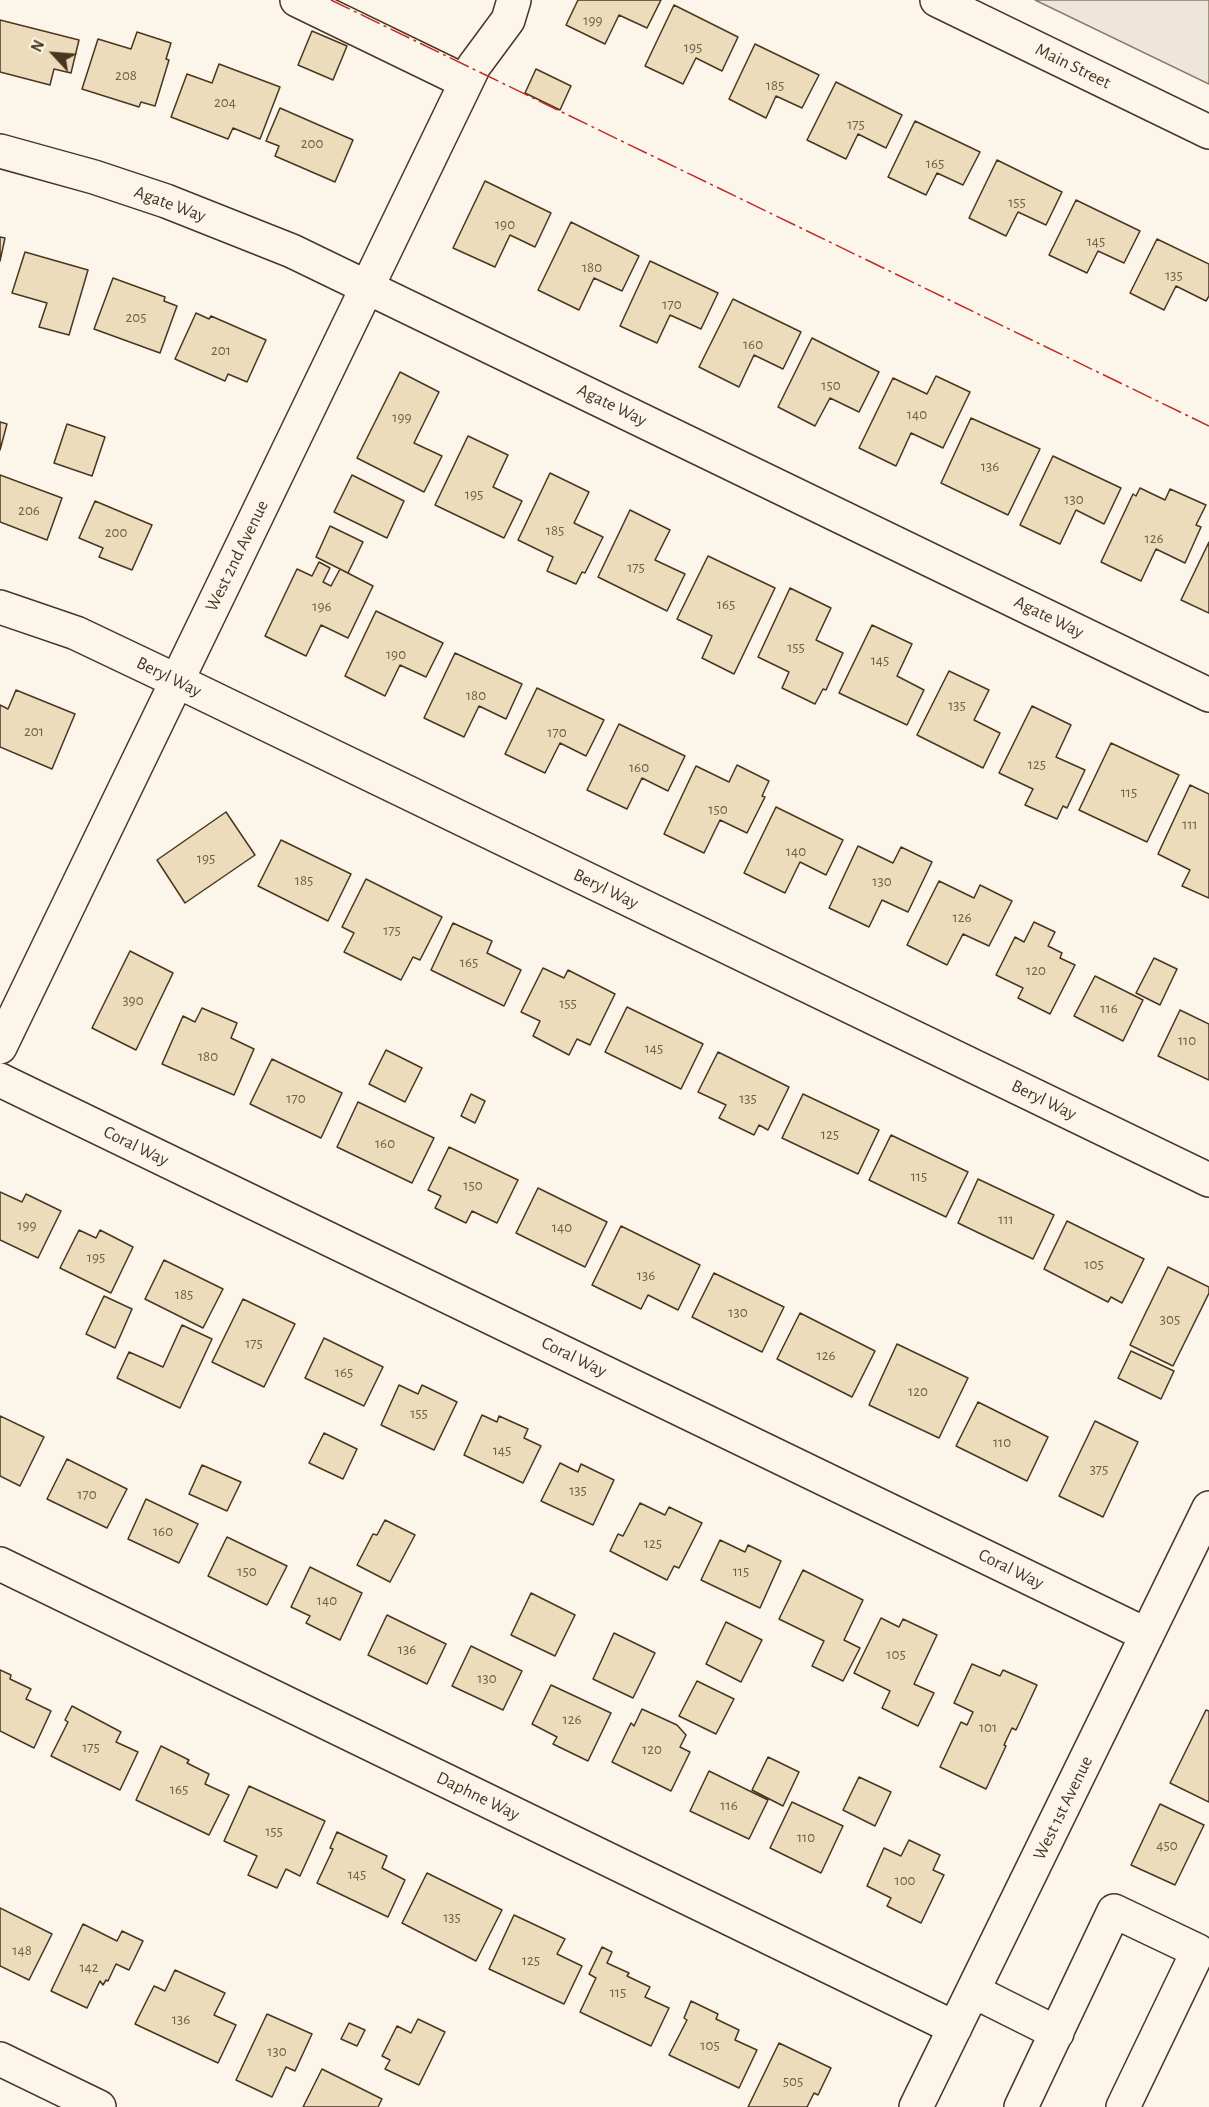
<!DOCTYPE html>
<html>
<head>
<meta charset="utf-8">
<style>
	body { margin:0 }
	#map { position:relative; width:1209px; height:2107px; overflow:hidden; background:#fbf6e9; font-family:"Alegreya Sans",sans-serif }
	canvas { display:block }
	.north { position:absolute; left:24px; top:24px; width:60px; height:60px; -webkit-text-stroke:4px #fbf6e9; paint-order:stroke; rotate:296deg; font-size:16px; font-weight:700; line-height:24px; text-align:center; color:#4a3520 }
	.north::after { content:''; display:block; margin:auto; width:21px; height:27px; background:#4a3520; clip-path:polygon(50% 0,100% 100%,50% 72%,0 100%) }
</style>
</head>
<body>
<div id="map">
<canvas width="1209" height="2107"></canvas>
<div class="north">N</div>
</div>
<script>
const context = document.querySelector('canvas').getContext('2d');
context.lineJoin = 'round';
function paint(path, color) { context.fillStyle = color; context.fill(path, 'evenodd'); }
const shape = rows => new Path2D(rows.map(r => 'M' + r).join(''));
function trace(path, color, width, dash) { context.strokeStyle = color; context.lineWidth = width; context.lineCap = dash ? 'butt' : 'round'; context.setLineDash(dash || []); context.stroke(path); }
function drawText(font, color, halo, rows, align = 'center') {
  context.font = font + ' "Alegreya Sans",sans-serif'; context.lineWidth = 4.5; context.setLineDash([]); context.textBaseline = 'middle'; context.strokeStyle = halo; context.fillStyle = color; for (const [text, x, y, turn = 0] of rows) {
    context.save(); context.translate(x, y); context.rotate((+turn || 0) * Math.PI / 180); context.textAlign = isNaN(turn) ? turn : align; if (halo) context.strokeText(text, 0, 0); context.fillText(text, 0, 0); context.restore();
  }
}
const green = shape([
	[1035,0,1209,0,1209,84,1035,0]
]);
const building = shape([
	[578,0,661,0,647,28,619,15,605,44,566,25,578,0],
	[674,5,738,37,722,71,696,58,683,84,645,66,674,5],
	[0,20,79,40,71,73,54,69,50,85,0,72,0,20],
	[312,31,347,46,333,80,298,65,312,31],
	[137,32,171,43,166,59,169,60,155,106,141,102,139,107,82,89,98,39,131,49,137,32],
	[755,44,819,75,802,108,776,96,766,118,729,99,755,44],
	[219,64,280,87,260,139,233,128,228,139,171,117,187,74,212,83,219,64],
	[536,69,571,86,560,110,525,93,536,69],
	[836,82,902,115,886,148,858,134,846,159,807,140,836,82],
	[280,108,353,140,335,182,275,156,279,146,266,141,280,108],
	[915,121,980,152,963,185,937,173,926,195,888,177,915,121],
	[997,160,1062,192,1046,225,1018,212,1006,236,969,218,997,160],
	[485,181,551,213,535,247,510,235,495,267,453,248,485,181],
	[1076,200,1140,231,1124,263,1098,251,1087,273,1049,255,1076,200],
	[571,222,639,256,622,291,594,278,579,310,538,290,571,222],
	[0,237,5,238,0,261,0,237],
	[1157,239,1209,264,1209,296,1206,301,1176,286,1164,310,1130,293,1157,239],
	[25,252,88,270,69,335,39,327,47,303,12,293,25,252],
	[650,261,718,293,701,329,670,315,657,343,620,326,650,261],
	[113,278,165,297,164,301,177,306,160,353,94,329,113,278],
	[733,299,801,332,783,369,754,355,739,387,699,367,733,299],
	[196,313,209,319,211,316,266,340,247,382,228,374,225,381,175,359,196,313],
	[812,338,879,372,859,412,830,398,815,426,778,407,812,338],
	[400,372,439,392,414,443,442,456,424,492,357,458,400,372],
	[936,376,970,392,943,448,911,433,896,466,859,448,893,378,927,394,936,376],
	[971,418,1040,449,1008,515,941,483,971,418],
	[0,422,7,424,0,450,0,422],
	[67,424,105,437,92,476,54,463,67,424],
	[468,436,508,455,493,487,522,501,504,538,435,505,468,436],
	[1053,456,1121,488,1104,524,1076,510,1060,544,1020,525,1053,456],
	[550,473,589,492,574,523,603,537,585,573,582,572,576,584,547,571,553,557,518,540,550,473],
	[0,475,62,498,47,540,0,522,0,475],
	[352,475,404,501,387,538,334,512,352,475],
	[1140,488,1165,500,1170,489,1206,505,1196,525,1201,527,1185,563,1156,549,1141,581,1101,562,1133,494,1136,496,1140,488],
	[95,501,152,525,132,570,99,557,103,548,79,538,95,501],
	[630,510,670,530,655,560,685,574,667,611,598,577,630,510],
	[330,526,363,542,348,573,316,557,330,526],
	[1209,542,1209,613,1181,600,1209,542],
	[708,556,775,588,734,674,702,658,712,636,677,619,708,556],
	[319,562,330,568,323,582,331,586,340,569,373,586,348,638,321,625,306,656,265,636,297,569,312,576,319,562],
	[790,588,831,608,816,640,843,653,826,690,823,689,815,704,782,688,789,672,758,657,790,588],
	[376,611,443,643,426,677,400,665,385,696,345,676,376,611],
	[872,625,912,644,897,676,924,690,907,725,839,693,872,625],
	[455,653,522,684,506,719,479,706,464,737,424,718,455,653],
	[949,671,989,690,974,720,1000,733,983,768,917,735,949,671],
	[537,688,604,720,586,756,560,743,545,773,505,754,537,688],
	[16,690,75,714,52,769,0,747,0,705,8,709,16,690],
	[1032,706,1071,725,1056,757,1085,770,1067,808,1063,806,1057,819,1025,805,1033,789,999,773,1032,706],
	[619,724,685,756,668,791,642,778,627,809,587,790,619,724],
	[1111,743,1179,775,1147,842,1079,810,1111,743],
	[737,765,769,781,762,796,765,797,747,833,720,820,704,853,664,834,696,766,729,782,737,765],
	[1190,785,1209,794,1209,898,1182,886,1190,870,1158,854,1190,785],
	[776,807,843,840,826,875,800,862,785,893,744,873,776,807],
	[226,812,255,855,185,903,157,860,226,812],
	[281,840,351,874,328,921,258,886,281,840],
	[858,846,893,863,901,847,932,862,908,912,882,900,869,927,829,908,858,846],
	[366,879,442,917,420,960,413,957,401,980,344,952,354,933,342,927,366,879],
	[939,881,974,898,980,885,1012,901,989,946,963,934,947,965,907,945,939,881],
	[1034,922,1055,932,1048,946,1062,953,1060,958,1075,965,1050,1014,1018,998,1023,988,996,975,1015,937,1024,942,1034,922],
	[453,923,492,941,487,953,521,970,504,1006,431,970,453,923],
	[130,951,173,973,136,1050,92,1028,130,951],
	[1154,958,1177,969,1160,1005,1136,993,1154,958],
	[543,968,564,978,568,970,615,994,590,1045,577,1039,569,1055,533,1036,540,1021,521,1012,543,968],
	[1095,976,1143,1000,1123,1041,1074,1016,1095,976],
	[627,1007,703,1044,681,1089,605,1052,627,1007],
	[202,1008,237,1023,231,1038,254,1049,234,1095,162,1064,183,1016,195,1022,202,1008],
	[1180,1010,1209,1024,1209,1080,1158,1056,1180,1010],
	[386,1050,422,1068,405,1102,369,1084,386,1050],
	[718,1052,789,1087,768,1130,759,1125,754,1135,719,1118,726,1105,698,1092,718,1052],
	[272,1059,342,1093,321,1138,250,1104,272,1059],
	[471,1094,485,1101,475,1123,461,1116,471,1094],
	[803,1094,879,1130,858,1174,782,1138,803,1094],
	[358,1102,434,1138,412,1183,337,1147,358,1102],
	[891,1135,968,1172,946,1217,869,1180,891,1135],
	[449,1147,518,1180,497,1223,472,1211,466,1223,435,1208,441,1196,428,1190,449,1147],
	[978,1179,1054,1215,1033,1259,958,1223,978,1179],
	[538,1188,607,1222,585,1267,516,1233,538,1188],
	[0,1192,22,1202,26,1194,61,1211,38,1258,0,1240,0,1192],
	[1067,1221,1144,1259,1122,1303,1111,1297,1108,1302,1044,1269,1067,1221],
	[621,1226,700,1265,678,1310,648,1295,641,1309,592,1285,621,1226],
	[79,1230,96,1238,100,1230,133,1247,111,1293,60,1268,79,1230],
	[164,1260,223,1289,203,1328,145,1299,164,1260],
	[1168,1267,1209,1287,1209,1293,1173,1366,1130,1345,1168,1267],
	[714,1273,784,1307,762,1352,692,1317,714,1273],
	[104,1296,132,1309,115,1348,86,1334,104,1296],
	[243,1299,295,1324,264,1387,212,1362,243,1299],
	[800,1313,875,1351,852,1397,777,1359,800,1313],
	[182,1325,212,1339,180,1408,117,1378,129,1352,163,1367,182,1325],
	[324,1338,383,1367,364,1406,305,1378,324,1338],
	[897,1344,968,1378,939,1438,869,1405,897,1344],
	[1131,1351,1174,1371,1161,1399,1118,1378,1131,1351],
	[399,1385,418,1394,422,1385,457,1402,434,1450,381,1425,399,1385],
	[978,1402,1048,1437,1027,1481,956,1446,978,1402],
	[482,1415,497,1422,499,1416,528,1429,524,1438,541,1446,523,1483,464,1455,482,1415],
	[0,1416,44,1437,20,1486,0,1476,0,1416],
	[1095,1421,1138,1442,1103,1517,1059,1496,1095,1421],
	[324,1433,357,1449,343,1479,309,1463,324,1433],
	[67,1459,127,1489,107,1528,47,1499,67,1459],
	[560,1463,578,1472,581,1464,614,1480,593,1525,541,1501,560,1463],
	[202,1465,241,1482,227,1511,189,1494,202,1465],
	[146,1499,198,1524,179,1563,128,1539,146,1499],
	[640,1503,665,1515,669,1507,702,1523,679,1568,674,1566,667,1580,610,1551,618,1534,623,1536,640,1503],
	[385,1520,415,1535,390,1582,357,1565,373,1534,377,1535,385,1520],
	[227,1537,287,1566,267,1605,208,1576,227,1537],
	[720,1540,745,1552,748,1545,781,1561,760,1608,701,1580,720,1540],
	[310,1567,362,1593,340,1640,306,1623,310,1616,291,1607,310,1567],
	[803,1570,863,1600,844,1640,860,1648,843,1681,812,1666,824,1641,779,1619,803,1570],
	[531,1593,575,1615,555,1656,511,1635,531,1593],
	[387,1615,446,1644,427,1684,368,1655,387,1615],
	[881,1618,899,1627,903,1619,937,1635,914,1684,934,1693,918,1726,882,1708,890,1691,854,1673,881,1618],
	[726,1622,762,1640,741,1682,706,1664,726,1622],
	[614,1633,655,1653,633,1698,593,1679,614,1633],
	[471,1646,522,1671,503,1710,452,1686,471,1646],
	[972,1664,1000,1676,1003,1670,1037,1685,1016,1730,1012,1728,1004,1745,1006,1746,986,1789,940,1767,961,1722,967,1725,973,1712,954,1703,972,1664],
	[0,1670,11,1675,10,1679,31,1689,26,1699,51,1711,34,1748,0,1731,0,1670],
	[697,1681,734,1699,716,1734,679,1716,697,1681],
	[551,1685,611,1713,588,1761,553,1744,557,1737,532,1724,551,1685],
	[72,1706,121,1732,116,1742,138,1752,120,1790,51,1756,68,1722,65,1720,72,1706],
	[642,1709,677,1725,686,1735,680,1747,690,1752,671,1791,612,1762,631,1723,634,1726,642,1709],
	[1206,1710,1209,1711,1209,1802,1170,1783,1206,1710],
	[161,1746,189,1760,187,1763,209,1774,205,1784,229,1795,209,1835,136,1800,161,1746],
	[768,1757,799,1772,783,1806,752,1790,768,1757],
	[709,1771,768,1800,749,1839,690,1811,709,1771],
	[859,1777,891,1792,875,1826,843,1810,859,1777],
	[249,1786,325,1821,300,1876,286,1869,277,1888,248,1875,257,1856,224,1841,249,1786],
	[792,1802,843,1826,821,1873,770,1848,792,1802],
	[1160,1804,1204,1825,1175,1885,1131,1865,1160,1804],
	[337,1832,387,1856,382,1868,405,1880,388,1917,317,1883,333,1849,330,1848,337,1832],
	[909,1840,940,1855,933,1870,944,1875,921,1923,887,1906,891,1898,867,1886,884,1848,901,1856,909,1840],
	[427,1873,502,1910,476,1961,402,1923,427,1873],
	[0,1908,52,1934,29,1980,0,1966,0,1908],
	[514,1915,565,1939,557,1954,582,1966,564,2004,489,1969,514,1915],
	[83,1924,117,1941,122,1931,143,1941,129,1970,116,1964,108,1981,106,1980,103,1985,100,1981,87,2008,51,1991,83,1924],
	[602,1947,612,1952,607,1963,629,1973,627,1976,650,1987,645,1997,669,2008,651,2046,580,2012,596,1978,589,1974,602,1947],
	[175,1970,225,1993,214,2015,236,2025,218,2063,135,2024,154,1986,165,1991,175,1970],
	[691,2001,718,2014,716,2019,739,2030,735,2040,757,2050,739,2088,669,2055,687,2020,684,2018,691,2001],
	[267,2014,312,2034,295,2071,286,2067,272,2097,236,2080,267,2014],
	[418,2019,445,2032,419,2085,385,2069,390,2060,382,2056,397,2026,411,2033,418,2019],
	[349,2023,365,2030,357,2046,341,2039,349,2023],
	[779,2043,831,2068,818,2095,814,2093,807,2107,748,2107,779,2043],
	[322,2069,382,2099,378,2107,303,2107,322,2069]
]);
const minor = shape([
	[297,0,466,82],
	[0,151,94,177,166,201,292,251,1209,695],
	[0,607,76,633,177,681,1209,1180],
	[0,1047,474,66,508,20,514,0],
	[0,1080,1147,1635],
	[0,1564,955,2028],
	[973,1991,1057,2033],
	[0,2059,99,2107],
	[916,2107,1209,1508],
	[1021,2107,1114,1911,1198,1951,1123,2107]
]);
const major = shape([
	[937,0,1209,132]
]);
const power = shape([
	[331,0,1209,426]
]);
const numberNames = [
	["199",593,20],
	["195",693,47],
	["208",126,75],
	["185",775,85],
	["204",225,102],
	["175",856,124],
	["200",312,143],
	["165",935,163],
	["155",1017,202],
	["190",505,224],
	["145",1096,241],
	["180",592,267],
	["135",1174,275],
	["170",672,304],
	["205",136,317],
	["160",753,344],
	["201",221,350],
	["150",831,385],
	["140",917,414],
	["199",402,417],
	["136",990,466],
	["195",474,494],
	["130",1074,499],
	["206",29,510],
	["185",555,530],
	["200",116,532],
	["126",1154,538],
	["175",636,567],
	["165",726,604],
	["196",322,606],
	["155",796,647],
	["190",396,654],
	["145",880,660],
	["180",476,695],
	["135",957,705],
	["201",34,731],
	["170",557,732],
	["125",1037,764],
	["160",639,767],
	["115",1129,792],
	["150",718,809],
	["111",1190,824],
	["140",796,851],
	["195",206,858],
	["185",304,880],
	["130",882,881],
	["126",962,917],
	["175",392,930],
	["165",469,962],
	["120",1036,970],
	["390",133,1000],
	["155",568,1003],
	["116",1109,1008],
	["110",1187,1040],
	["145",654,1048],
	["180",208,1056],
	["170",296,1098],
	["135",748,1098],
	["125",830,1134],
	["160",385,1143],
	["115",919,1176],
	["150",473,1185],
	["111",1006,1219],
	["199",27,1225],
	["140",562,1227],
	["195",96,1257],
	["105",1094,1264],
	["136",646,1275],
	["185",184,1294],
	["130",738,1312],
	["305",1170,1319],
	["175",254,1343],
	["126",826,1355],
	["165",344,1372],
	["120",918,1391],
	["155",419,1413],
	["110",1002,1442],
	["145",502,1450],
	["375",1099,1469],
	["135",578,1490],
	["170",87,1494],
	["160",163,1531],
	["125",653,1543],
	["150",247,1571],
	["115",741,1571],
	["140",327,1600],
	["136",407,1649],
	["105",896,1654],
	["130",487,1678],
	["126",572,1719],
	["101",988,1727],
	["175",91,1747],
	["120",652,1749],
	["165",179,1789],
	["116",729,1805],
	["155",274,1831],
	["110",806,1837],
	["450",1167,1845],
	["145",357,1874],
	["100",905,1880],
	["135",452,1917],
	["148",22,1950],
	["125",531,1960],
	["142",89,1967],
	["115",618,1992],
	["136",181,2019],
	["105",710,2045],
	["130",277,2051],
	["505",793,2081]
];
const streetNames = [
	["Main Street",1073,66,26],
	["Agate Way",170,204,20],
	["Agate Way",612,405,26],
	["West 2nd Avenue",237,556,-64],
	["Agate Way",1049,617,26],
	["Beryl Way",169,677,26],
	["Beryl Way",606,889,26],
	["Beryl Way",1044,1100,26],
	["Coral Way",136,1146,26],
	["Coral Way",574,1357,26],
	["Coral Way",1011,1569,26],
	["Daphne Way",478,1796,26],
	["West 1st Avenue",1063,1808,-64]
];
paint(green, '#ede6d9');
trace(green, '#887966', 1.5);
paint(building, '#ecdcbc');
trace(building, '#4a3520', 1.5);
trace(minor, '#4a3520', 36);
trace(major, '#4a3520', 36);
trace(minor, '#fbf6e9', 33);
trace(major, '#fbf6e9', 33);
trace(power, '#c62828', 1.5, [21, 4.5, 3, 4.5]);
drawText('15px', '#725f47', null, numberNames);
drawText('18px', '#4a3520', '#fbf6e9', streetNames);
</script>
</body>
</html>
